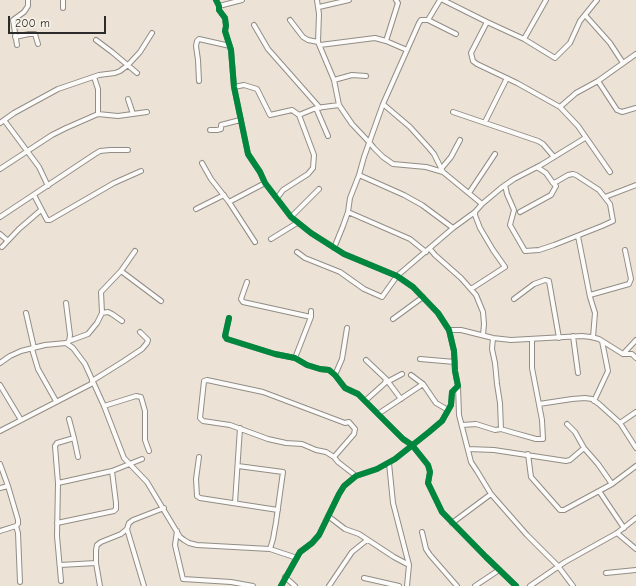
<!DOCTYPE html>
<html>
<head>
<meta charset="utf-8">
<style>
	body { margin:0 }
	#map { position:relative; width:636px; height:586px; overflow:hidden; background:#ece3d6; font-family:"Comic Neue",sans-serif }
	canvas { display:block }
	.scale { position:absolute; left:8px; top:16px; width:98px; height:18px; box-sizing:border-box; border:2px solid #2b2b2b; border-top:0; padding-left:5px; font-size:12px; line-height:14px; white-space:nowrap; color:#2b2b2b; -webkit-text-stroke:3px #f7f3e8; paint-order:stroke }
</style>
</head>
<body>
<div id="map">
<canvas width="636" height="586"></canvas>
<div class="scale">200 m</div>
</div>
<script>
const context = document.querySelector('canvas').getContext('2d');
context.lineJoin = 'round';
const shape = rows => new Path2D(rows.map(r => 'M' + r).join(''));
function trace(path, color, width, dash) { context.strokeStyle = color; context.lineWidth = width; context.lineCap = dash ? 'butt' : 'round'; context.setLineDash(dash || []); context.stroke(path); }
const minor = shape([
	[63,0,63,8],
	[216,0,219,6,219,10,225,18,226,26,225,31,231,50,234,87,248,154,260,172,265,183,291,217,311,233,344,254,397,276,413,287,438,313,449,330,454,351,455,371,458,386,452,392,451,405,442,421,429,432,395,459,377,469,356,476,344,486,339,494,319,535,312,543,300,552,281,586],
	[317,0,319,14,318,42,334,80,339,105,352,124,369,142,374,148,383,157,393,164,426,167,443,172,482,204],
	[443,0,487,22,524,39,555,58,570,43,580,21,597,0],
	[219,6,242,0],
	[319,7,349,0],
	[585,15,610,43,623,63],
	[290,20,303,37,308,40,318,42],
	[428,20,440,0],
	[487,22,471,53,473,61,477,64,517,83,560,107,578,126,610,172],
	[254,25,268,49,320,108],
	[15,37,29,34,35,34,38,44],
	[524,39,546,0],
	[96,40,112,52,137,73],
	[386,41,398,3,396,0],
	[17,45,13,20,24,12,28,6,28,0],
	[320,45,375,38,386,41,407,50],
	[94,77,98,89,98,114],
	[334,80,352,75,366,76],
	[199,81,198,60,196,46,197,41,199,39,230,46],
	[598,81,617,110,622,112,636,108],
	[234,87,244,85,257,89,270,115,292,110,299,115,314,155,313,168,308,174,283,190,277,198],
	[128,99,133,114],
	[383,104,410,127,429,148,434,154,443,172],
	[560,107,576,93,598,81,636,54],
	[316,108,328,136],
	[453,112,538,141,543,144,554,157],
	[299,115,316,108,339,105],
	[4,120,39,167,48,186],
	[485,122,507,78],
	[0,123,14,113,58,89,99,75,115,73,120,71,128,65,140,52,152,33],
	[210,130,217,130,221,129,221,125,240,120],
	[202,163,211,179,229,202,255,242],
	[0,169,52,135,66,128,98,114,118,116,147,112],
	[441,169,451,157,460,140],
	[359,175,404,195,422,205,453,228],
	[505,185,507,194,514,210,510,225,525,251,539,250,554,245,602,226,613,221,610,204,599,190,576,175,573,174,568,175,556,182,553,183,546,173,537,167],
	[469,193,495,154],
	[34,195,47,220,50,220,114,183,141,171],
	[605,197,636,185],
	[229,202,265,183],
	[196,209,224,195],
	[348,212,410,239,426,252],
	[520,212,551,195,556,186,553,183],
	[0,217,95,154,100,151,110,150,128,150],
	[291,217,319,189],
	[0,234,7,240],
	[578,236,590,297,595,313,593,337],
	[271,239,297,223],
	[2,247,19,229,41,210],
	[334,248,343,226,348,212,350,198,359,175,364,157,383,104,419,23,421,20,428,20,456,34],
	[430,249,435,255,461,278,476,295,483,312,484,324,483,335],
	[297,252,305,258,340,272,364,289,382,297,397,276,453,228,475,212,482,204,501,188,514,179,541,165,585,138],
	[121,271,161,301],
	[247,282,241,299,243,302,311,317],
	[471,289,505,267,493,250,480,228,475,215,475,212],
	[590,295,629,284,631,279,625,250],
	[514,299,534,284,545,280,549,281,559,338],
	[66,303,70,335,69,341,68,342],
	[26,313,34,348],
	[102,313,108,312,112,314,122,321],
	[229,318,225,336,227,339,275,354,295,358,307,365,320,369,329,370,335,375,345,388,358,394,403,439,412,445,428,465,430,472,428,483,442,512,486,557,516,586],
	[393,319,423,297],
	[449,330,461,330,493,338,511,340,582,336,591,337,599,339,623,354,632,354,636,358],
	[573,336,578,373],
	[493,338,492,349,495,363,497,384,500,403,501,429],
	[69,341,88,334,97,323,102,313,101,292,121,271,135,251],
	[32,349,38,369,56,401],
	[623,354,636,340],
	[295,358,311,317,311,311],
	[420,359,455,362],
	[0,363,10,356,21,351,45,345,66,343,73,348,85,364,104,406,124,458,147,482,180,537,184,540,189,543,197,545,270,549,297,558],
	[335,375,342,359,347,328],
	[411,375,423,384,436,403,448,410],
	[386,379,401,399],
	[92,381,124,361,142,349,147,343,148,340,140,332],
	[387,382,402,374],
	[0,385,21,420],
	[458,386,459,415,471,462,477,471,491,494,527,535,558,566,573,586],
	[365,401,385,383,386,379,366,360],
	[594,401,608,371,602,341],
	[539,404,572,399,585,398,592,399,599,404,620,423,636,448],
	[104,406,136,396,141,397,145,411,145,440,149,451],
	[378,414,423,384],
	[69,419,74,438],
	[620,423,636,412],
	[567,424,575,432,584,448,598,464,612,484],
	[462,425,476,424,495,430,501,429,511,432,536,439,543,439,542,420,532,368,532,339],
	[0,431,93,383],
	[468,449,494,450,566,461,570,460,584,448],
	[528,454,531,477,560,510,564,510,612,484,636,466],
	[199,457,196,479,197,496,200,498,278,510],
	[334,457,354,434,355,429,349,422,345,423,263,392,207,380,204,381,200,418,203,421,230,425,268,439,286,443,302,444,316,450,326,452,334,457,338,462,356,476],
	[389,463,393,503,409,565,407,586],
	[0,464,8,486,18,520,18,524,16,526,0,531],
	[238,466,283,472,276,522,273,539,270,549],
	[58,483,112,471,142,459],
	[0,488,8,486],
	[599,491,624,528],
	[235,503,240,428],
	[328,516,345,529,359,534,394,557,409,565],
	[57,523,114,511,116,509,116,503,112,471],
	[452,523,491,494],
	[16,526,18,533,20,582],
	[127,529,144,586],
	[177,531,175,545,183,579,231,582,253,586],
	[422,532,426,549,430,555,457,586],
	[617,533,636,549],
	[60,565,96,563],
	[606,573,636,570],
	[285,577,295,586],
	[364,578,399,586],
	[61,581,57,536,58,483,55,446,57,443,74,438,78,457],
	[100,586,96,563,96,550,97,545,101,542,121,534,127,529,129,523,133,520,164,508],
	[329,586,352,552,367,540],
	[475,586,499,570],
	[530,586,565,562,617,533,636,518]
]);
const cycleway = shape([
	[216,0,219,6,219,10,225,18,226,26,225,31,231,50,234,87,248,154,260,172,265,183,291,217,311,233,344,254,397,276,413,287,438,313,449,330,454,351,455,371,458,386,452,392,451,405,442,421,429,432,395,459,377,469,356,476,344,486,339,494,319,535,312,543,300,552,281,586],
	[229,318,225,336,227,339,275,354,295,358,307,365,320,369,329,370,335,375,345,388,358,394,403,439,412,445,428,465,430,472,428,483,442,512,486,557,516,586]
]);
trace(minor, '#918d86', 6);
trace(minor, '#fcfbf9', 4);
trace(cycleway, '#00873e', 6);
</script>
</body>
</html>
